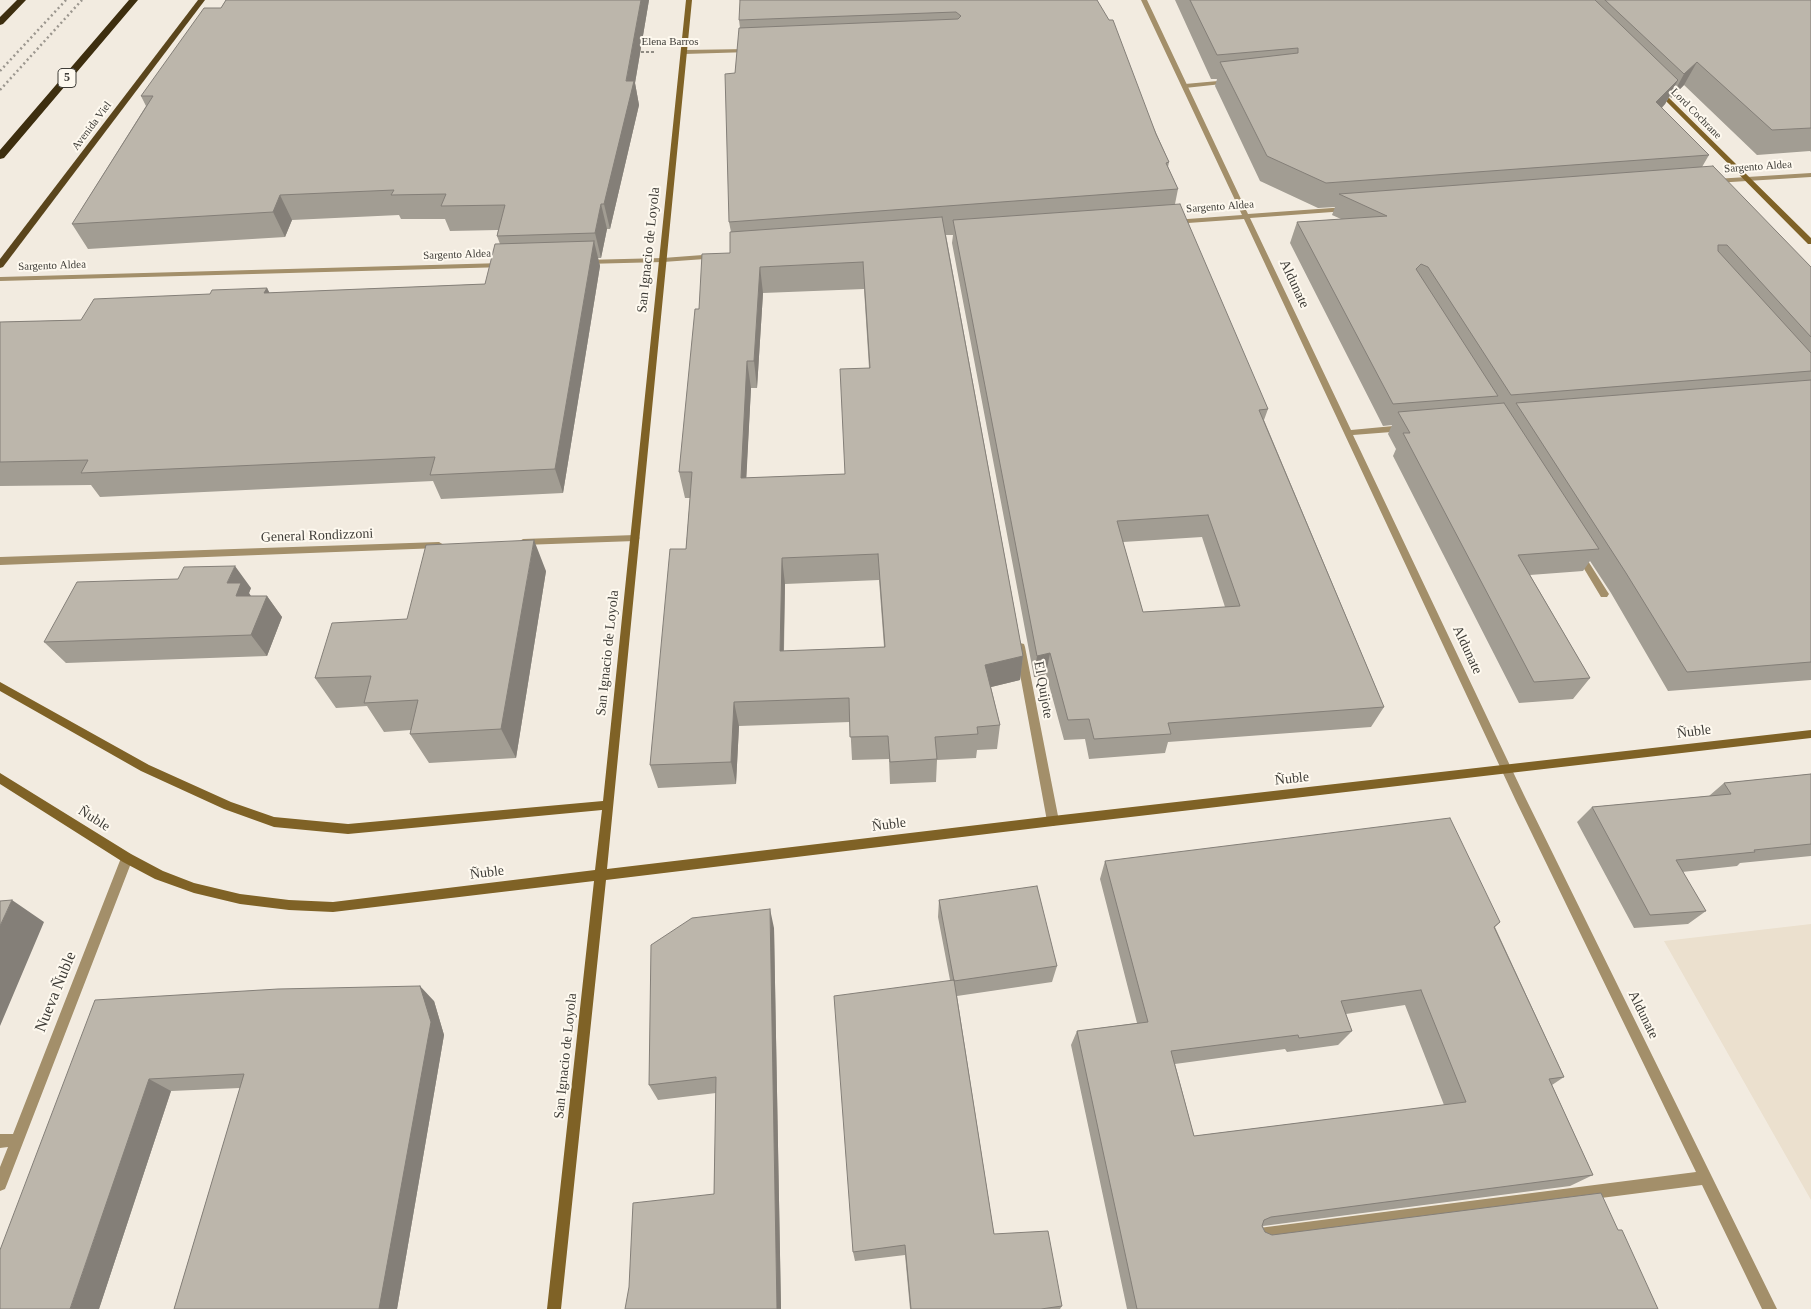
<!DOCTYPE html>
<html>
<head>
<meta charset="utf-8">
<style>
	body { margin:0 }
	canvas { display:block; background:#f2ebe0 }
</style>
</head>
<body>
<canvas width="1811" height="1309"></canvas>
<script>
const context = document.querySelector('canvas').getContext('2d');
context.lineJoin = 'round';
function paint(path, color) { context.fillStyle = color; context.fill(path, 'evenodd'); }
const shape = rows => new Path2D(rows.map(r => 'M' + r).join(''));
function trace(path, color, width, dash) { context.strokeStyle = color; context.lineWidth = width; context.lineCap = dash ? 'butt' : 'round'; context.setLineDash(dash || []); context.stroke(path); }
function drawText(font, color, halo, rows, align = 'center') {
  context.font = font + ' Georgia,serif'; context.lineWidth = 4; context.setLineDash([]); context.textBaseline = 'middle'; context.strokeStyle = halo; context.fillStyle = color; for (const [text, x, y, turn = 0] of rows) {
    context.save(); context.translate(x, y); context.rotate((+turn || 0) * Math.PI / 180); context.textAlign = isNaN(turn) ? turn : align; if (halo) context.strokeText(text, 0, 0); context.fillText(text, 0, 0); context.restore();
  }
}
const built = shape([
	[1811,924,1811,1200,1664,941]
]);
const path = shape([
	[636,52,655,52]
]);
const lane = shape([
	[1229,80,1232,82,1231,83,1185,88,1182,86,1185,84,1229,80]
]);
const street = shape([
	[1141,0,1147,0,1248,214,1346,207,1350,209,1346,211,1250,218,1351,430,1404,425,1408,428,1404,431,1353,435,1524,795,1777,1309,1762,1309,1702,1185,1259,1242,1254,1240,1252,1235,1254,1230,1259,1228,1696,1172,1516,801,1244,219,1174,224,1170,222,1174,220,1242,215,1141,0],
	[748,49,750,50,750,52,684,54,681,52,684,50,748,49],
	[1811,173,1811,177,1715,183,1712,181,1715,179,1811,173],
	[716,254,720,256,719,258,663,262,585,264,581,262,585,260,663,258,716,254],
	[503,263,506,263,506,267,0,281,0,277,503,263],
	[635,535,640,538,635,541,523,545,518,542,523,539,635,535],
	[439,542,444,545,439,548,0,565,0,557,439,542],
	[1580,552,1583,553,1607,591,1609,594,1607,597,1601,597,1577,557,1575,555,1580,552],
	[1020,643,1024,644,1025,647,1059,821,1057,824,1053,826,1049,824,1047,821,1015,647,1016,644,1020,643],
	[127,853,131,854,133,858,7,1184,5,1189,0,1191,0,1167,8,1147,0,1148,0,1134,13,1134,121,858,123,854,127,853]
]);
const secondary = shape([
	[686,0,692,0,607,869,1053,816,1811,730,1811,738,1053,826,606,880,561,1309,547,1309,594,881,333,912,289,910,240,904,194,893,155,879,123,862,0,784,0,773,131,854,163,871,194,883,240,894,289,900,333,902,595,870,602,810,348,834,274,827,224,809,141,771,0,691,0,682,149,765,231,802,274,817,348,824,603,801,686,0],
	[1657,90,1661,90,1811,238,1811,244,1808,244,1657,92,1657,90]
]);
const primary = shape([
	[198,0,205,0,3,267,0,268,0,259,198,0]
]);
const highway = shape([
	[17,0,26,0,3,24,0,25,0,17,17,0],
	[129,0,138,0,4,158,0,159,0,150,129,0]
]);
const rail = shape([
	[0,71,66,0],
	[0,90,82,0]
]);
const wall = shape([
	[226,0,649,0,635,83,639,105,610,229,607,229,601,258,598,258,600,266,563,493,441,499,433,481,100,497,91,485,0,486,0,322,81,320,210,294,267,288,269,293,485,284,500,244,497,236,498,230,450,231,445,219,401,219,399,215,292,220,285,237,88,249,72,224,146,106,141,96,221,8],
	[1097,0,1169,162,1168,167,1178,189,1175,204,1268,409,1264,420,1384,707,1371,727,1168,742,1165,753,1089,759,1085,739,1064,740,1046,674,1034,677,952,243,953,235,946,235,1023,656,1020,680,991,687,1000,725,997,749,977,750,976,758,937,760,936,782,890,784,889,759,852,760,850,722,739,726,736,784,658,788,650,765,686,549,690,498,685,498,679,472,699,309,730,253,731,232,729,222,735,73,740,28,739,20],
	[864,289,869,368,845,474,746,478,751,388,757,388,763,293],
	[1202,537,1225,607,1143,612,1123,542],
	[879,580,884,647,784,651,785,584],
	[1175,0,1811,0,1811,152,1810,151,1757,155,1684,85,1671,98,1670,96,1665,104,1662,108,1709,155,1702,167,1811,267,1811,680,1668,691,1611,593,1590,561,1583,571,1530,575,1590,678,1573,699,1519,703,1393,456,1396,449,1388,434,1392,425,1383,426,1290,243,1297,222,1341,219,1332,215,1335,207,1318,208,1260,181,1215,86,1217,79,1211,79],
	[546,571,516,758,429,763,410,734,411,730,384,732,367,706,336,708,315,678],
	[251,588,249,593,250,596,267,596,282,617,267,656,66,663,44,642],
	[1811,774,1811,856,1740,863,1737,866,1682,872,1706,911,1688,924,1634,928,1577,822,1592,807,1709,796,1724,783],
	[1105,861,1500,922,1495,927,1564,1077,1552,1085,1593,1175,1570,1186,1263,1226,1265,1232,1272,1235,1618,1230,1658,1309,1127,1309,1071,1045,1077,1031,1137,1023,1100,879],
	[1405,1005,1444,1105,1194,1136,1175,1064,1285,1049,1287,1052,1338,1045,1352,1031,1346,1014],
	[939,900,1057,966,1052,982,957,996,994,1234,1062,1306,1060,1309,910,1309,905,1255,855,1261,853,1252,950,980,938,917],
	[774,928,781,1309,625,1309,714,1194,716,1093,658,1100,649,1085],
	[95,1000,434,1001,444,1035,397,1309,174,1309,240,1088,171,1091,99,1309]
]);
const shadedWall = shape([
	[641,0,649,0,635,83,639,105,610,229,604,204],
	[1697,62,1684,85,1671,98,1684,74],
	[1678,80,1665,104,1643,126,1656,102],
	[280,195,292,220,285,237,273,212],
	[601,204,607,229,601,258,595,233],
	[594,241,600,266,563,493,555,469],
	[760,267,763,293,757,388,754,361],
	[267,288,280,312,264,293],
	[747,361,751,388,745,504,741,478],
	[534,540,546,571,516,758,501,729],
	[782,558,785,584,783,675,780,651],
	[235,566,251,588,249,593,257,605,252,617,227,583],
	[267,596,282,617,267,656,251,635],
	[1050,653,1046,674,1034,677,1037,656],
	[1023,656,1020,680,983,689,985,665],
	[734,702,739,726,736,784,731,762],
	[12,900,44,922,0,1026,0,926],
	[770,909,774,928,781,1309,777,1309],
	[420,986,434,1001,444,1035,397,1309,379,1309],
	[149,1079,171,1091,99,1309,70,1309]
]);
const building = shape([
	[226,0,641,0,626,81,634,81,604,204,601,204,595,233,497,236,505,205,441,206,446,194,391,195,394,190,280,195,273,212,72,224,153,96,141,96,204,8,221,8,226,0],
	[740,0,1097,0,1109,20,1113,20,1156,134,1169,162,1166,163,1178,189,729,222,725,74,735,73,739,28,958,19,961,16,956,12,739,20,740,0],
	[1190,0,1595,0,1678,80,1656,102,1709,155,1326,183,1267,156,1220,62,1298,53,1298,48,1217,55,1190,0],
	[1605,0,1811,0,1811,128,1772,130,1697,62,1684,74,1605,0],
	[1713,166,1811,267,1811,337,1727,245,1718,245,1718,251,1811,353,1811,371,1511,395,1428,267,1421,264,1416,269,1498,396,1393,404,1297,222,1387,216,1339,194,1713,166],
	[1180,204,1268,409,1259,410,1384,707,1168,723,1171,734,1094,739,1089,719,1068,720,1050,653,1037,656,953,220,1180,204],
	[1208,515,1240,606,1143,612,1117,521,1208,515],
	[942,217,1023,656,985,665,1000,725,977,727,978,734,935,737,937,759,890,762,888,736,850,737,849,698,734,702,731,762,650,765,670,549,686,549,692,472,679,472,695,309,699,309,702,254,730,253,730,232,942,217],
	[863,262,870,368,840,369,845,474,741,478,747,361,754,361,760,267,863,262],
	[878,554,885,647,780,651,782,558,878,554],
	[594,241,555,469,430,475,435,457,81,473,88,460,0,462,0,322,81,320,94,299,210,294,212,290,267,288,264,293,485,284,495,244,594,241],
	[1811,380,1811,662,1687,672,1626,573,1516,403,1811,380],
	[1504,403,1599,549,1518,555,1590,678,1534,682,1403,433,1410,433,1398,412,1504,403],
	[534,540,501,729,410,734,418,700,364,703,371,676,315,678,332,623,407,619,426,545,534,540],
	[235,566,227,583,241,583,236,596,267,596,251,635,44,642,77,582,178,579,184,567,235,566],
	[1811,774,1811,844,1754,850,1755,852,1676,860,1706,911,1650,915,1592,807,1731,794,1724,783,1811,774],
	[1450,818,1500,922,1494,927,1564,1077,1549,1079,1593,1175,1271,1217,1264,1220,1262,1226,1265,1232,1272,1235,1601,1193,1618,1230,1622,1230,1658,1309,1137,1309,1077,1031,1148,1022,1105,861,1450,818],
	[1421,990,1466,1102,1194,1136,1171,1051,1298,1035,1299,1038,1352,1031,1341,1001,1421,990],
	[1037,886,1057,966,954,981,939,900,1037,886],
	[12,900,0,926,0,901,12,900],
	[770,909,777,1309,625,1309,629,1287,633,1203,714,1194,716,1077,649,1085,651,945,692,918,770,909],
	[954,980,994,1234,1048,1231,1062,1306,1041,1309,911,1309,905,1245,853,1252,834,996,954,980],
	[420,986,431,1022,379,1309,174,1309,244,1074,149,1079,70,1309,0,1309,0,1250,95,1000,278,989,420,986]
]);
const farStreetnames = [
	["Elena Barros",670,42],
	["Lord Cochrane",1696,114,45],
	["Avenida Viel",92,126,-53],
	["Sargento Aldea",1758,167,-4],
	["Sargento Aldea",1220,207,-4],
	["Sargento Aldea",457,255,-2],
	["Sargento Aldea",52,266,-2]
];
const shields = [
	[67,78,18]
];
const shieldNames = [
	["5",67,78]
];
const streetNames = [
	["San Ignacio de Loyola",649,250,-84],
	["Aldunate",1294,284,65],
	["General Rondizzoni",317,536,-2],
	["Aldunate",1467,650,65],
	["San Ignacio de Loyola",608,653,-84],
	["El Quijote",1043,690,80],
	["Ñuble",1694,732,-7],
	["Ñuble",1292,779,-6],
	["Ñuble",94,819,32],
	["Ñuble",889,825,-7],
	["Ñuble",487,873,-7],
	["Aldunate",1643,1015,64],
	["San Ignacio de Loyola",566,1056,-84]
];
const nearStreetnames = [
	["Nueva Ñuble",56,992,-68]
];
paint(built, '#ebe0ce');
trace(path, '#8f8b83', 2, [3, 2]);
paint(lane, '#a38f6a');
paint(street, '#a38f6a');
paint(secondary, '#7f6226');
paint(primary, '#5a451c');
paint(highway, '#3d2e0f');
trace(rail, '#9c978f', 2.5, [2, 3]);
paint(wall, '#a29d93');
paint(shadedWall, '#847f78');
paint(building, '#bcb6ab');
trace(building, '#847f78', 1);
drawText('11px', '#3e3c37', '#fef9ef', farStreetnames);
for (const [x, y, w] of shields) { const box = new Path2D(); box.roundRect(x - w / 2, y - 9.5, w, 19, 4); context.fillStyle = '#fef9ef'; context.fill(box); trace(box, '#3e3c37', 1); }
drawText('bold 12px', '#3e3c37', null, shieldNames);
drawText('14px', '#3e3c37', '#fef9ef', streetNames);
drawText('16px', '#3e3c37', '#fef9ef', nearStreetnames);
</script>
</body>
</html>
